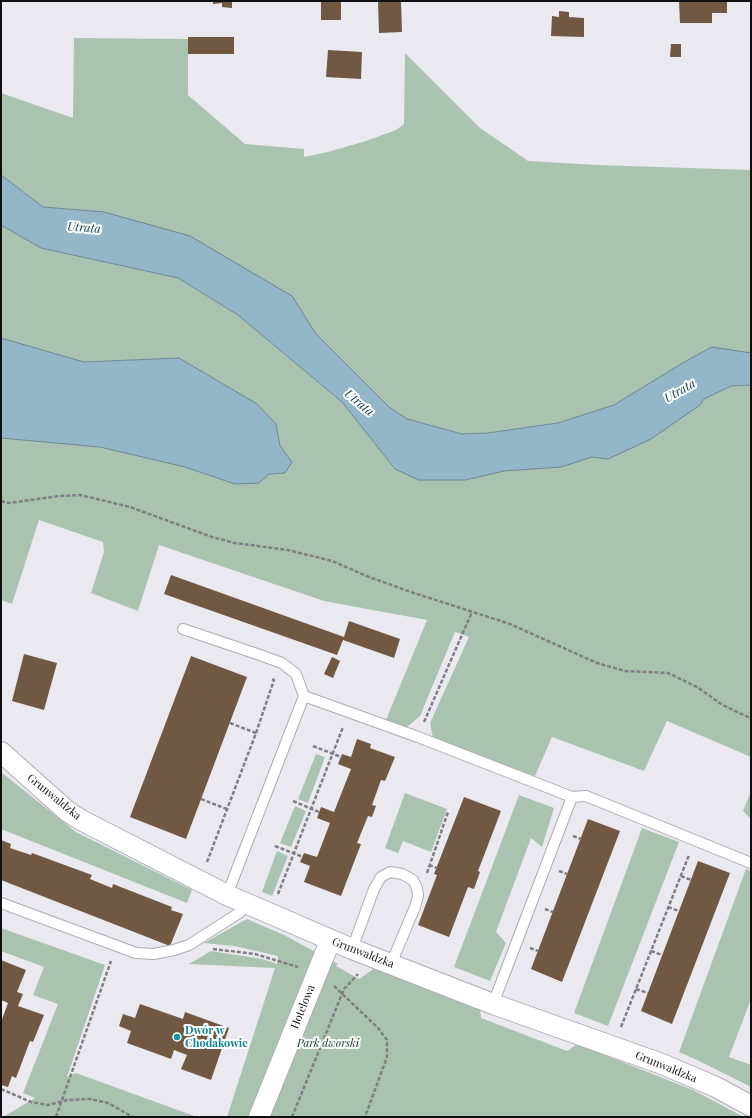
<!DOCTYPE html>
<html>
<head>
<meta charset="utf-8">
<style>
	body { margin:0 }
	#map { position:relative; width:752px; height:1118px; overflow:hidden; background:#eae9f0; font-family:"Playfair Display",serif }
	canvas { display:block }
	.frame { position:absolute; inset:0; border:2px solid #101012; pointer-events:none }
</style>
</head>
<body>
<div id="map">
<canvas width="752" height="1118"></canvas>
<div class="frame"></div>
</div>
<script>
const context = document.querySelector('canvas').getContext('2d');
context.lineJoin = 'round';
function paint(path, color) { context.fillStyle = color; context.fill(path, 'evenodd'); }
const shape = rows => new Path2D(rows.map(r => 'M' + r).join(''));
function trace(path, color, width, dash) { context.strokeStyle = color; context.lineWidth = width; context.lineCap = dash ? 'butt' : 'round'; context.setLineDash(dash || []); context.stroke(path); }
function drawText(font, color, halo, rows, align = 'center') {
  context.font = font + ' "Playfair Display",serif'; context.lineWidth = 4; context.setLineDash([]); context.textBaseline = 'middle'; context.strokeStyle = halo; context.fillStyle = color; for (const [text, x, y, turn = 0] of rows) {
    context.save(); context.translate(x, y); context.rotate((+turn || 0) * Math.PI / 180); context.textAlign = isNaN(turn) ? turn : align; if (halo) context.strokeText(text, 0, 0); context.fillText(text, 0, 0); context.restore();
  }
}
const green = shape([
	[74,38,188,39,188,95,245,144,304,149,304,157,328,152,366,141,396,130,404,124,405,53,480,128,528,161,597,165,751,170,751,353,712,348,686,361,614,405,558,423,488,433,462,434,407,419,389,407,315,334,292,296,104,212,43,207,1,175,1,93,73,118],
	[1,225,41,248,177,278,238,315,342,402,395,469,465,480,504,471,561,467,592,457,608,459,700,405,704,399,731,386,751,385,751,757,667,721,644,771,552,737,535,776,433,738,430,723,469,637,455,632,420,716,407,727,386,720,427,620,324,601,159,545,138,611,91,593,104,552,103,542,39,520,12,604,1,600,1,438,100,447,185,467,235,484,258,483,269,474,284,473,291,462,280,446,276,424,257,404,179,358,84,362,1,338],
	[316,754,325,757,308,803,298,799],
	[1,772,76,832,192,890,187,903,1,829],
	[751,791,751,819,743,811],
	[405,793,447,809,431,852,403,841,398,853,385,848],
	[519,795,554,808,542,847,531,838,496,932,506,943,490,981,454,967],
	[295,806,306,811,291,847,280,843],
	[642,828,679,842,608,1026,574,1013],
	[277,851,288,856,272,896,262,892],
	[746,869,751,871,751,999,729,1057,751,1065,751,1087,699,1061,679,1052],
	[247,919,284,935,338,964,336,966,359,979,375,968,480,1007,481,1018,567,1051,577,1044,693,1090,744,1117,227,1117,275,968,189,964,211,951,262,959,277,964,278,956,234,946,204,943],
	[1,928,105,965,67,1077,76,1073,197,1117,3,1117,35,1098,23,1093,58,1004,33,995,44,967,1,951]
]);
const water = shape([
	[1,175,43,207,104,212,190,236,292,296,316,334,389,407,407,419,462,434,488,433,558,423,614,405,686,361,712,347,751,353,751,385,731,386,704,399,700,405,651,439,608,459,592,457,561,467,504,471,465,480,419,480,395,469,342,402,238,315,178,278,41,248,1,225,1,175],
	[1,338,84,362,179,358,257,404,276,424,280,446,292,462,285,473,269,474,259,483,235,484,185,467,100,447,1,438,1,338]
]);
const building = shape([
	[213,1,232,1,232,8,222,7,222,3,213,4],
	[326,1,341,1,341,20,321,20,321,2],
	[378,1,401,1,402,32,379,33],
	[679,1,727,1,727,13,712,13,712,23,680,23],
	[559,11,569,12,569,17,584,18,584,37,551,36,552,16,559,17],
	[188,37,234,37,234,54,188,54],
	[671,44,681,44,681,57,670,57],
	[328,50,362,52,361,79,326,77],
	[171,575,344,637,349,621,400,639,394,658,343,640,337,655,164,594],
	[24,654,57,663,44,710,12,701],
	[191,656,247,677,186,839,130,817],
	[332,657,340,661,333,678,324,674],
	[357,739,371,744,370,748,395,757,385,781,381,780,372,805,376,806,372,817,368,816,357,843,361,844,341,896,304,882,310,866,300,862,304,853,317,857,330,823,317,818,321,807,334,812,351,769,338,764,342,754,351,757],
	[464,797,501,811,478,871,480,872,474,889,468,887,449,937,418,925,437,875,434,874],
	[588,819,620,831,562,982,531,969],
	[1,840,11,844,10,848,31,855,32,853,92,875,90,879,112,888,113,884,172,907,171,910,183,914,170,946,1,880],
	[698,861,730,873,672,1024,641,1011],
	[1,960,26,970,17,992,23,994,18,1006,44,1015,33,1042,30,1041,16,1078,12,1076,8,1087,1,1085,1,1022,8,1003,1,1000],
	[140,1004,183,1019,185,1012,229,1028,211,1080,181,1069,187,1055,174,1050,171,1059,127,1043,131,1031,119,1026,123,1014,135,1018]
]);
const path = shape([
	[1,501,9,503,59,496,80,495,130,507,212,537,235,543,288,550,332,561,369,577,411,592,510,624,597,663,625,671,668,673,697,687,721,704,739,713,751,718],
	[424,722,472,612],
	[230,723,256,733],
	[313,746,341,757],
	[201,799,227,809],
	[293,801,319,812],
	[573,836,581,839],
	[275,846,303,857],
	[207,862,256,733,274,680,272,679],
	[429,865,437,868],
	[559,871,567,874],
	[427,873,448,812],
	[681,876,691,880],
	[278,894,343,727],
	[668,907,679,911],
	[545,909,553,912],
	[530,948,538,951],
	[213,949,255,954,298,967],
	[651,951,662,955],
	[334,986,378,1028,387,1040,387,1057,365,1117],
	[636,989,648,993],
	[621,1027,689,855],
	[1,1089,31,1102,48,1105,67,1100,90,1099,108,1103,133,1117],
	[56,1117,111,961],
	[292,1117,344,989,358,974]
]);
const lane = shape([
	[183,629,260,655,282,663,296,674,304,696,227,895],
	[304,696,418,737,572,797,586,796,751,863],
	[1,903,136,953,154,954,174,950,189,945,239,913,248,904],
	[352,949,374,889,381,877,390,872,402,874,413,880,417,888,418,896,415,907,391,964],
	[493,1004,572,797]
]);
const street = shape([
	[1,752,67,811,81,820,227,895,352,949,493,1004,662,1064,716,1087,751,1106],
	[259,1117,330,941]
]);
const markers = [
	[177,1037,4,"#0f9aa8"]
];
const streetNames = [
	["Grunwaldzka",54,797,39],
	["Grunwaldzka",363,953,21],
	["Hotelowa",303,1007,-68],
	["Grunwaldzka",666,1067,22]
];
const cultureNames = [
	["Dwór w",185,1031],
	["Chodakowie",185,1044]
];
const parkNames = [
	["Park dworski",328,1044]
];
const waterNames = [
	["Utrata",84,228,4],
	["Utrata",680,391,-30],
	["Utrata",359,403,40]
];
paint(green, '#aac3b1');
paint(water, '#93b7c8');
trace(water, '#6c8591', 1);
paint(building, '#705842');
trace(lane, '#adabb2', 12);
trace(street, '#adabb2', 22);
trace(path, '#7f7f83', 2.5, [4, 2]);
trace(lane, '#fff', 10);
trace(street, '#fff', 20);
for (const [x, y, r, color] of markers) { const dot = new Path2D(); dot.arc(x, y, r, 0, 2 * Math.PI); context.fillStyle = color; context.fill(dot); trace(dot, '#fff', 1.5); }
drawText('11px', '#101012', '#fff', streetNames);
drawText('bold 11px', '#0d838f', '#fff', cultureNames, 'left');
drawText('italic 11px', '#0b321b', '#fff', parkNames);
drawText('italic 12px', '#003548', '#fff', waterNames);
</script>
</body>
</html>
